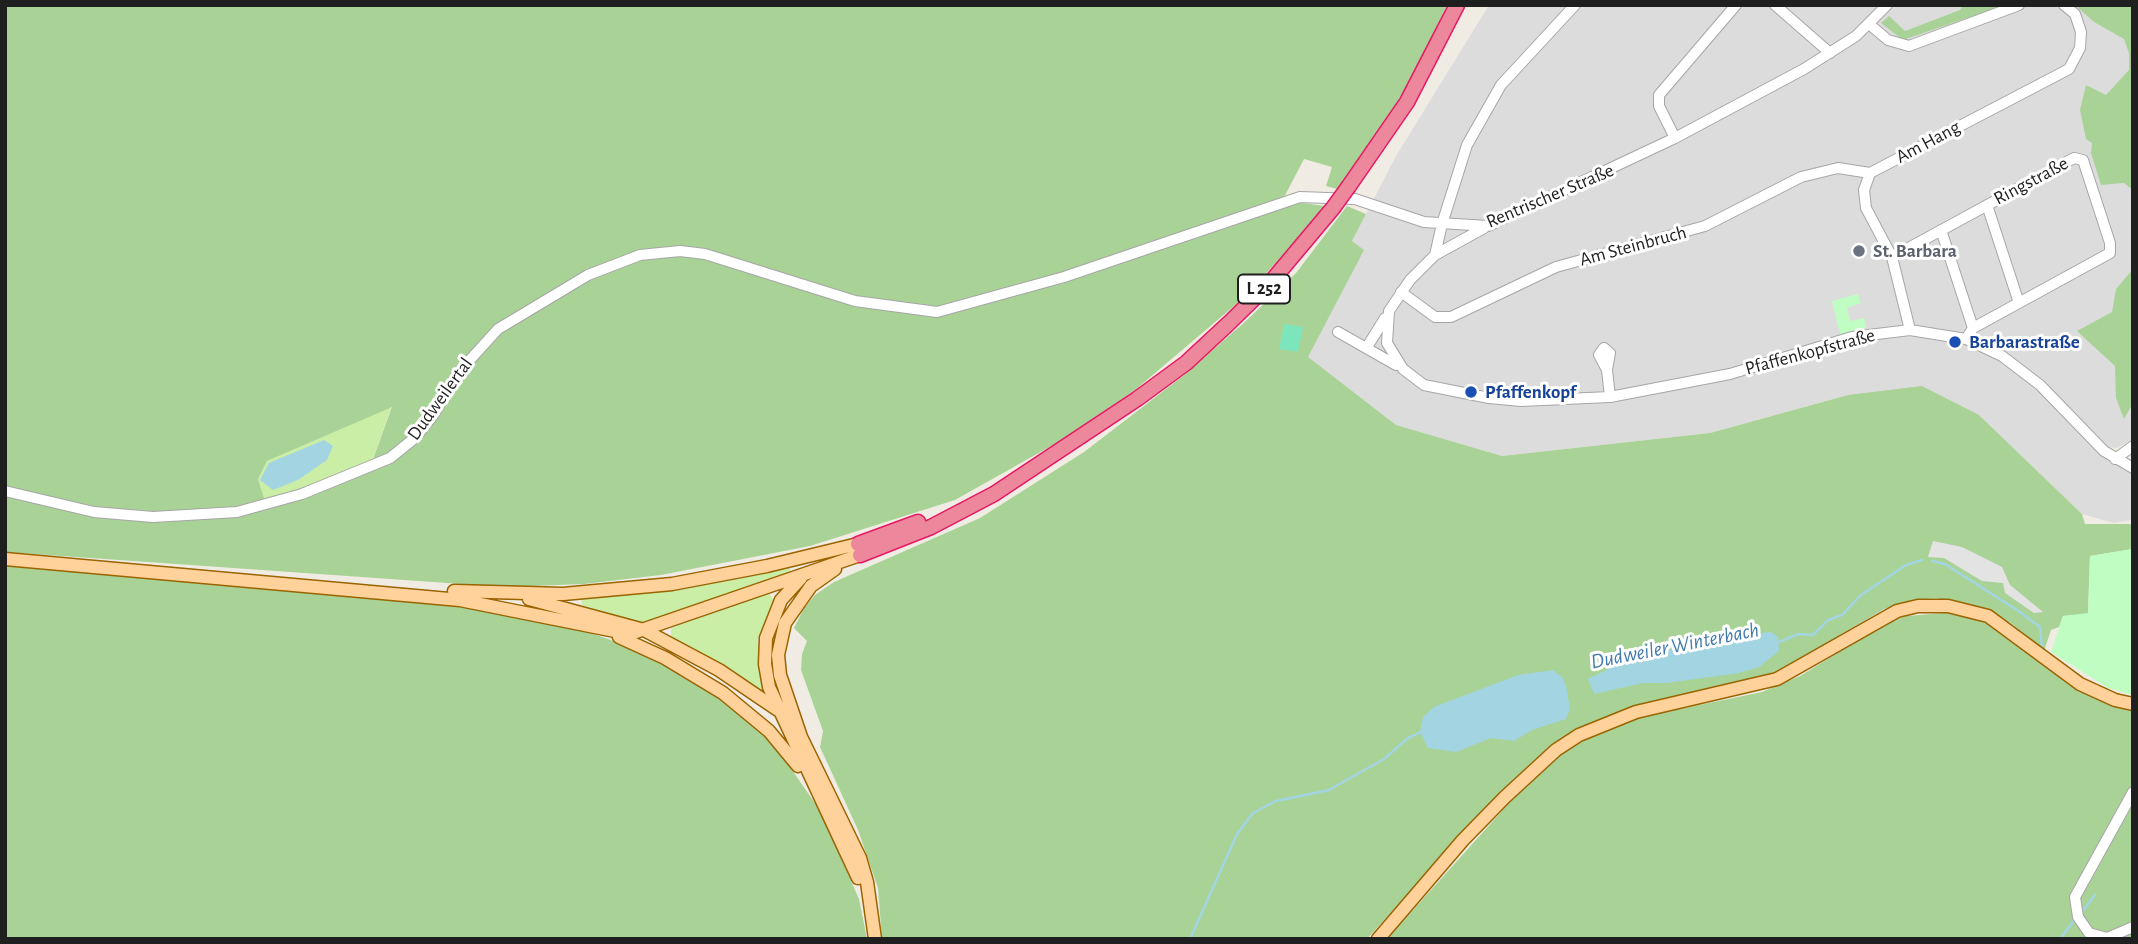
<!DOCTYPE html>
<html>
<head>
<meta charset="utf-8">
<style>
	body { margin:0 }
	#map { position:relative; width:2138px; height:944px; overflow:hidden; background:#f0ece4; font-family:"Alegreya Sans",sans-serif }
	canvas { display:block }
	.frame { position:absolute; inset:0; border:7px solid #1f1f1f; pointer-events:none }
</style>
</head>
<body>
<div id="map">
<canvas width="2138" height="944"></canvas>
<div class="frame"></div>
</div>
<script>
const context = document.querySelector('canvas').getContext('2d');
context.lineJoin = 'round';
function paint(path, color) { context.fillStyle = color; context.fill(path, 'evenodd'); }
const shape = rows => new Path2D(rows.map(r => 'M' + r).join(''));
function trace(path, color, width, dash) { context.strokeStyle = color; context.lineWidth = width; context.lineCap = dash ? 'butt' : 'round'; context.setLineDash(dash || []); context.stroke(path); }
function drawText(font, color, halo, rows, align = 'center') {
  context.font = font + ' "Alegreya Sans",sans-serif'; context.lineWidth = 6; context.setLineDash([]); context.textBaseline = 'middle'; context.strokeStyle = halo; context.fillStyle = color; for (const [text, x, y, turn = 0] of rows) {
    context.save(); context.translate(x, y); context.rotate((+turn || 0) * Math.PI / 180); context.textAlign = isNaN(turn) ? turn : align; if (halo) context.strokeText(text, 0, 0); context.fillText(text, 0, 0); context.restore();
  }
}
const residential = shape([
	[1489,5,2133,5,2133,439,2117,448,2108,447,2101,455,2133,475,2132,520,2114,523,2082,514,1979,415,1848,395,1710,433,1502,456,1395,425,1307,357,1363,250,1352,241,1396,156]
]);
const grass = shape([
	[392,406,372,461,265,502,258,479,267,461],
	[790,568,790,574,642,624,582,605,581,598,687,588],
	[769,593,774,601,758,640,763,695,671,638,671,628]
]);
const forest = shape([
	[5,5,1447,5,1414,75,1377,134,1337,189,1326,186,1332,167,1304,159,1280,205,1303,203,1325,206,1286,252,1240,301,1135,390,1060,441,955,500,810,546,661,575,584,584,504,587,5,552],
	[392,407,372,462,265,501,258,479,267,461],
	[1963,5,2005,5,1903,40,1881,23,1889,16,1905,31,1960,10],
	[2075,5,2133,5,2133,190,2124,183,2101,185,2091,153,2092,143,2086,139,2080,110,2086,85,2106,95,2129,70,2129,53,2124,39,2094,22],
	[1347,206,1366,214,1352,241,1364,250,1308,357,1396,425,1502,456,1710,433,1848,395,1922,386,1979,415,2082,514,2085,524,2133,524,2133,549,2090,556,2088,614,2063,616,2059,627,2051,630,2044,651,2012,624,1990,611,1936,598,1913,600,1884,609,1774,674,1634,707,1575,730,1552,744,1500,792,1367,939,882,939,878,888,858,830,820,747,823,731,801,670,802,654,807,641,794,628,803,610,815,595,834,582,980,518,1084,452,1183,376,1247,320,1296,273],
	[2133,269,2133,403,2124,419,2116,398,2115,366,2077,331,2112,312,2116,289],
	[5,566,475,607,585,631,645,652,714,691,772,741,819,809,859,899,867,939,5,939],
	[1945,613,1965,615,1985,623,2076,690,2133,712,2133,939,1387,939,1510,802,1560,756,1581,741,1637,718,1762,692,1800,676,1890,621,1907,616]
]);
const park = shape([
	[1858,294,1861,303,1847,308,1850,321,1864,318,1866,328,1840,334,1832,301],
	[2133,549,2133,695,2108,688,2051,652,2063,616,2088,613,2090,556]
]);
const pitch = shape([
	[1284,324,1303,327,1298,352,1279,349]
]);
const parking = shape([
	[1933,541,1962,547,2002,567,2010,585,2043,612,2034,613,2005,593,2003,583,1982,581,1944,558,1928,557]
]);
const water = shape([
	[324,440,333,446,327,460,298,480,273,490,260,480,269,463],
	[1771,632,1778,637,1779,651,1759,667,1739,673,1666,683,1643,683,1594,694,1588,679,1614,666,1663,651,1730,636],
	[1553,670,1562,677,1566,685,1570,709,1566,719,1532,730,1514,741,1491,738,1456,752,1428,748,1420,732,1423,717,1434,707,1518,675]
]);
const stream = shape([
	[1932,561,1945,564,2020,612,2040,627,2042,646],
	[1777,643,1798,634,1813,635,1828,620,1842,615,1861,595,1906,565,1922,560],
	[2082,912,2095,895],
	[1190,939,1237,834,1253,813,1276,801,1329,790,1384,759,1408,738,1423,731],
	[2060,939,2075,919]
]);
const minor = shape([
	[1575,5,1501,85,1467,145,1442,224,1435,255,1410,280,1389,311,1387,343,1403,369,1424,385,1489,398,1521,401,1610,397,1730,374,1852,337,1910,330,1966,339,2002,356,2040,385,2104,451,2133,468],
	[1775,5,1830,53],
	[1869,24,1888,40,1909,46,2019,5],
	[1675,138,1659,106,1659,95,1736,5],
	[1987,205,2019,303],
	[1941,230,1973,328],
	[1435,255,1484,228],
	[1892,257,2074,158,2083,160,2110,243,2110,253,1973,328,1966,339],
	[1401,292,1435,317,1451,317,1556,267,1705,226,1801,177,1838,168,1870,173],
	[1910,330,1892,257,1866,208,1864,190,1870,173,2069,69,2080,48,2081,32,2075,14,2064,5],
	[1338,332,1396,365],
	[1367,347,1385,318],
	[1607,370,1599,355,1604,348,1610,353,1607,370,1610,397],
	[2115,459,2133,446],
	[5,491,94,512,153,517,237,512,302,494,390,458,416,437,434,414,458,373,498,329,588,275,640,255,680,251,705,254,855,301,937,312,1064,277,1300,197,1355,199,1424,222,1488,226,1675,138,1804,69,1856,36,1887,5],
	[2133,792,2075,897,2078,917,2089,933,2107,938,2133,927]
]);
const major = shape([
	[5,559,460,600,630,634,860,555],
	[835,569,811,586,785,623,778,655,780,675,801,737,860,858,867,882,875,939],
	[801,578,781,600,766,638,765,664,769,687,858,878],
	[454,591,563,594,672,584,767,566,858,544],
	[529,599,644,630,719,670,778,710],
	[619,637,665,658,723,693,769,731,798,766],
	[1378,939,1463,840,1505,797,1556,750,1579,735,1636,712,1777,679,1897,611,1918,606,1948,606,1988,616,2080,684,2115,700,2133,704]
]);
const highway = shape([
	[1349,186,1407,102,1457,5],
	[858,544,918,522],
	[860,555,931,527,994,494,1137,399,1186,363,1228,324,1270,283,1333,208]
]);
const highwayBridge = shape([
	[1333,208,1349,186]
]);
const markers = [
	[1859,251,7,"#6b7280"],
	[1955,342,7,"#1a4fb4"],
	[1471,392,7,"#1a4fb4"]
];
const shields = [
	[1264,289,52]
];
const shieldNames = [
	["L 252",1264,289]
];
const streetNames = [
	["Am Hang",1928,142,-28],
	["Ringstraße",2031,181,-28],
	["Rentrischer Straße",1550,196,-23],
	["Am Steinbruch",1633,246,-15],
	["Pfaffenkopfstraße",1810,352,-15],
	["Dudweilertal",440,399,-54]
];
const worshipNames = [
	["St. Barbara",1873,251]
];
const transitNames = [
	["Barbarastraße",1969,342],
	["Pfaffenkopf",1485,392]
];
const waterNames = [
	["Dudweiler Winterbach",1675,646,-11]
];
paint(residential, '#dddcdc');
paint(grass, '#cbeea7');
paint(forest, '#a9d396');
paint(park, '#bffdc2');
paint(pitch, '#7de5bb');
paint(parking, '#e3e3e3');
paint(water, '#a2d4e1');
trace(stream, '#a2d4e1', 2.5);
trace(minor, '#a6a6a6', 12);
trace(major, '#9a6400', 15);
trace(highway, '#e71864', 17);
trace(minor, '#fff', 10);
trace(major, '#ffd29b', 12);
trace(highway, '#ed879c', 14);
trace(highwayBridge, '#e71864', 17, []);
trace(highwayBridge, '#ed879c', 14);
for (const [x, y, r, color] of markers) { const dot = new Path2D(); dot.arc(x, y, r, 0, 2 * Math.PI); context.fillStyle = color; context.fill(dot); trace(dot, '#fff', 2.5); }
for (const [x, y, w] of shields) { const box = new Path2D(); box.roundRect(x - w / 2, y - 14.5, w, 29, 5); context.fillStyle = '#fff'; context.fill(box); trace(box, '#1f1f1f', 2); }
drawText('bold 18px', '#1f1f1f', null, shieldNames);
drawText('19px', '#1f1f1f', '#fff', streetNames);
drawText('bold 19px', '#5b616d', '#fff', worshipNames, 'left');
drawText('bold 19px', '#164399', '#fff', transitNames, 'left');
drawText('italic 21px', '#417aae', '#fff', waterNames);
</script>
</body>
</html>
